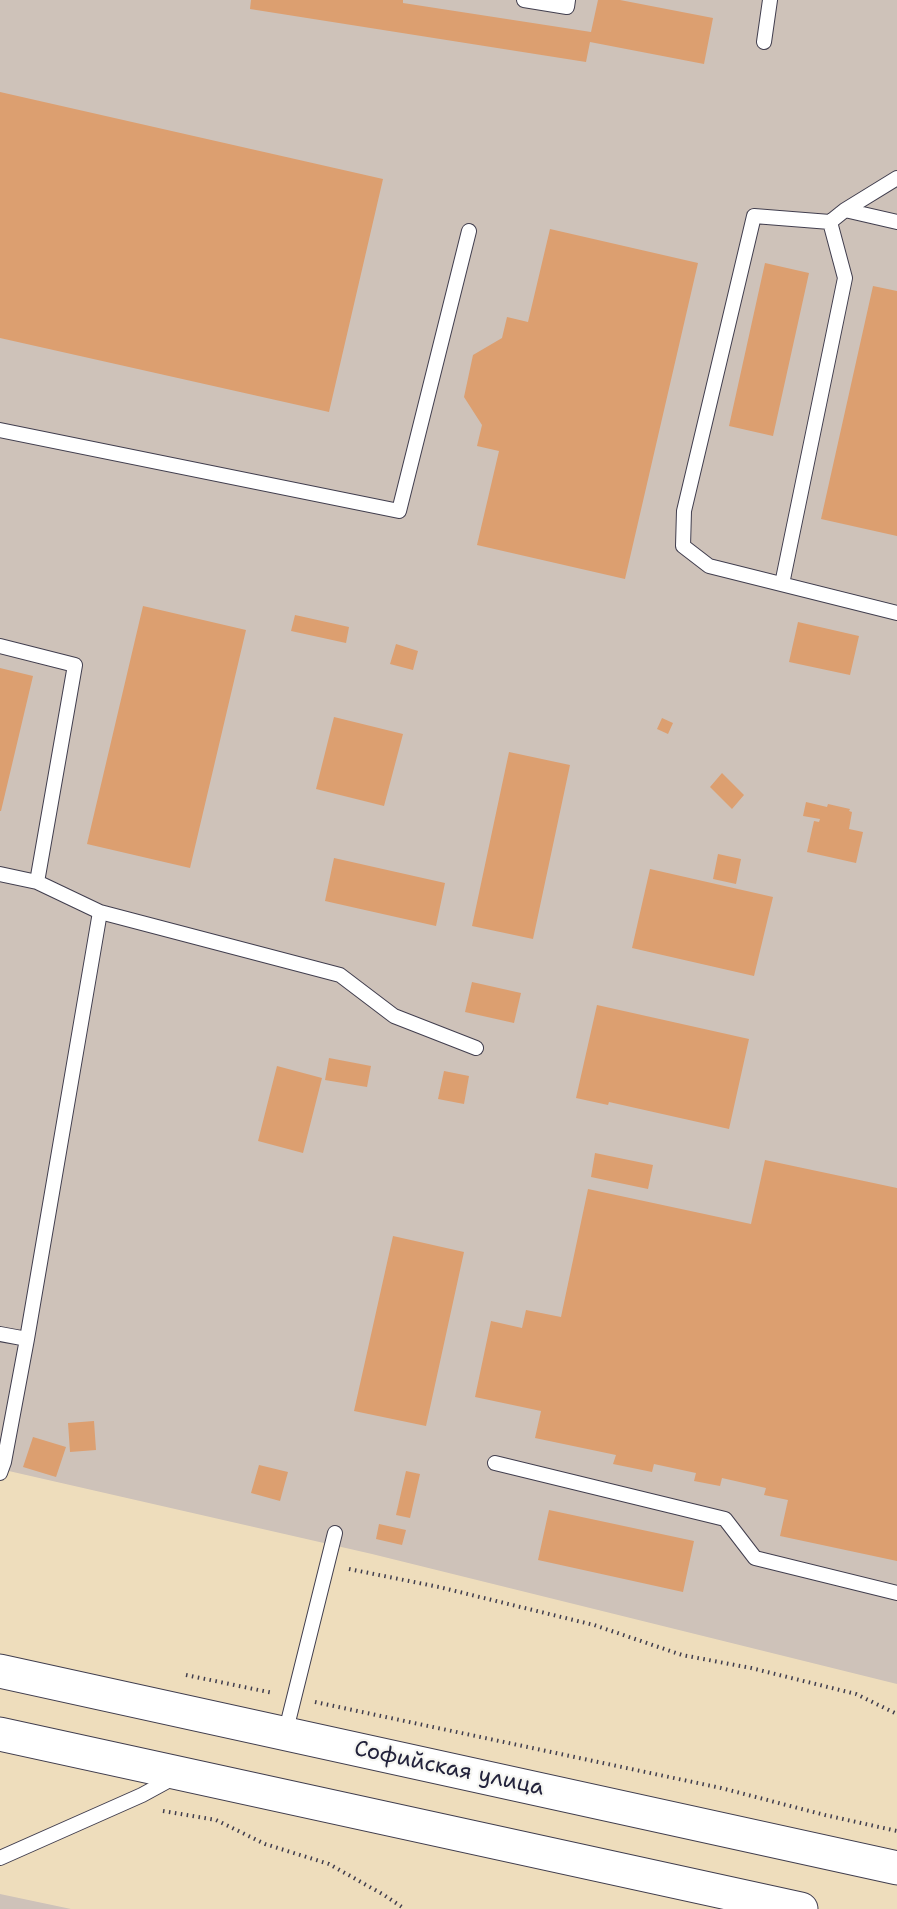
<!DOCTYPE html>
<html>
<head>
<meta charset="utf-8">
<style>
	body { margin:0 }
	canvas { display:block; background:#eeddbc }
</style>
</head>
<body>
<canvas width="897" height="1909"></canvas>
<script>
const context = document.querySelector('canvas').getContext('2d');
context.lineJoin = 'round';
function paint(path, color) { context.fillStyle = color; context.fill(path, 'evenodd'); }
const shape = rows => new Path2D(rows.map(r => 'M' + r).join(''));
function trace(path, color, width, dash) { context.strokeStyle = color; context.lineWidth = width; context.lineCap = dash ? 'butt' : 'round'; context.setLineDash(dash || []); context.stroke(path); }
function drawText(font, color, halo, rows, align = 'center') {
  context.font = font + ' "Shantell Sans",sans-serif'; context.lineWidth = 4.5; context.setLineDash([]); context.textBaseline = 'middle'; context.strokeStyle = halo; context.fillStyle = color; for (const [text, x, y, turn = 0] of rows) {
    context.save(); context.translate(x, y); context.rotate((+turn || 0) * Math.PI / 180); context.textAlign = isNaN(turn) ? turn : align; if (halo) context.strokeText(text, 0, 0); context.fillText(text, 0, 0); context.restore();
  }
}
const industrial = shape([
	[0,0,897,0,897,1684,372,1554,0,1469],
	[0,1894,71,1909,0,1909]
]);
const building = shape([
	[251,0,403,0,403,3,591,32,598,0,620,0,713,18,704,64,590,42,586,62,250,9],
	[0,92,383,179,329,412,0,338],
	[550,229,698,263,625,579,477,545,499,451,477,446,482,425,464,397,473,355,502,338,507,317,528,322],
	[765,263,809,273,773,436,729,426],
	[873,286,897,291,897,536,821,519],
	[143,606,246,630,190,868,87,844],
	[295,615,349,627,346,643,291,631],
	[798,622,859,636,850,675,789,662],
	[396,644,418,651,413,670,390,664],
	[0,668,33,676,1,811,0,811],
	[334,717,403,734,384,806,316,789],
	[662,718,673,723,668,734,657,729],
	[509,752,570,765,533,939,472,926],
	[722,773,744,795,732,809,710,787],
	[806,802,827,807,828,804,850,809,849,811,852,812,849,829,863,832,856,863,807,852,814,821,819,822,820,819,803,816],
	[718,854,741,859,736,884,713,879],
	[334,858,445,883,436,926,325,901],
	[650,869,773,897,754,976,632,948],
	[472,982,521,993,514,1023,465,1012],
	[597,1005,749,1039,729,1129,609,1102,608,1105,576,1098],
	[329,1058,371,1066,367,1087,325,1080],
	[277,1066,322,1078,303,1153,258,1141],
	[444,1071,469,1076,464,1104,438,1099],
	[595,1153,653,1165,648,1189,591,1177],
	[765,1160,897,1188,897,1561,780,1536,788,1500,764,1495,766,1488,722,1478,720,1486,694,1481,696,1473,654,1464,652,1472,613,1464,616,1455,535,1438,541,1411,475,1397,491,1321,522,1328,526,1310,561,1317,588,1189,751,1224],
	[393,1236,464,1252,426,1426,354,1411],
	[94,1421,96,1450,70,1452,68,1423],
	[33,1437,66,1447,56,1477,23,1467],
	[259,1465,288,1472,280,1501,251,1493],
	[406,1471,420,1474,410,1518,396,1515],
	[549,1510,694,1541,683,1592,538,1560],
	[379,1524,406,1530,402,1545,376,1539]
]);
const path = shape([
	[349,1569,439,1587,594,1625,682,1655,751,1668,856,1694,897,1714],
	[186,1675,273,1693],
	[315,1702,721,1788,825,1815,897,1831],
	[163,1811,216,1820,265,1844,329,1864,384,1895,405,1909]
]);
const lane = shape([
	[524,0,567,7,568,0],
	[764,42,770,0],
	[897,178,845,210,830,222,754,216,684,511,683,546,709,566,897,613],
	[845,210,897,222],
	[0,430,399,511,469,231],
	[782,584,845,278,830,222],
	[0,646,75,665,37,882],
	[0,874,37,882,100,912,340,975,394,1016,476,1048],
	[0,1334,27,1339],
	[495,1463,725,1519,755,1558,897,1593],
	[0,1473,4,1462,27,1339,100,912],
	[285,1734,335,1533],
	[0,1858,142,1795,175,1777]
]);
const primary = shape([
	[0,1671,897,1868],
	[0,1734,801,1909]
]);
const streetNames = [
	["Софийская улица",449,1769,12]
];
paint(industrial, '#cec2b9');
paint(building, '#dc9f70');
trace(lane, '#413e4e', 16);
trace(primary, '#413e4e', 35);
trace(path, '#413e4e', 4, [1.5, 4.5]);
trace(lane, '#fff', 14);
trace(primary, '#fff', 33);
drawText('22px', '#22223b', '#f6f6f2', streetNames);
</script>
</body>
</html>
